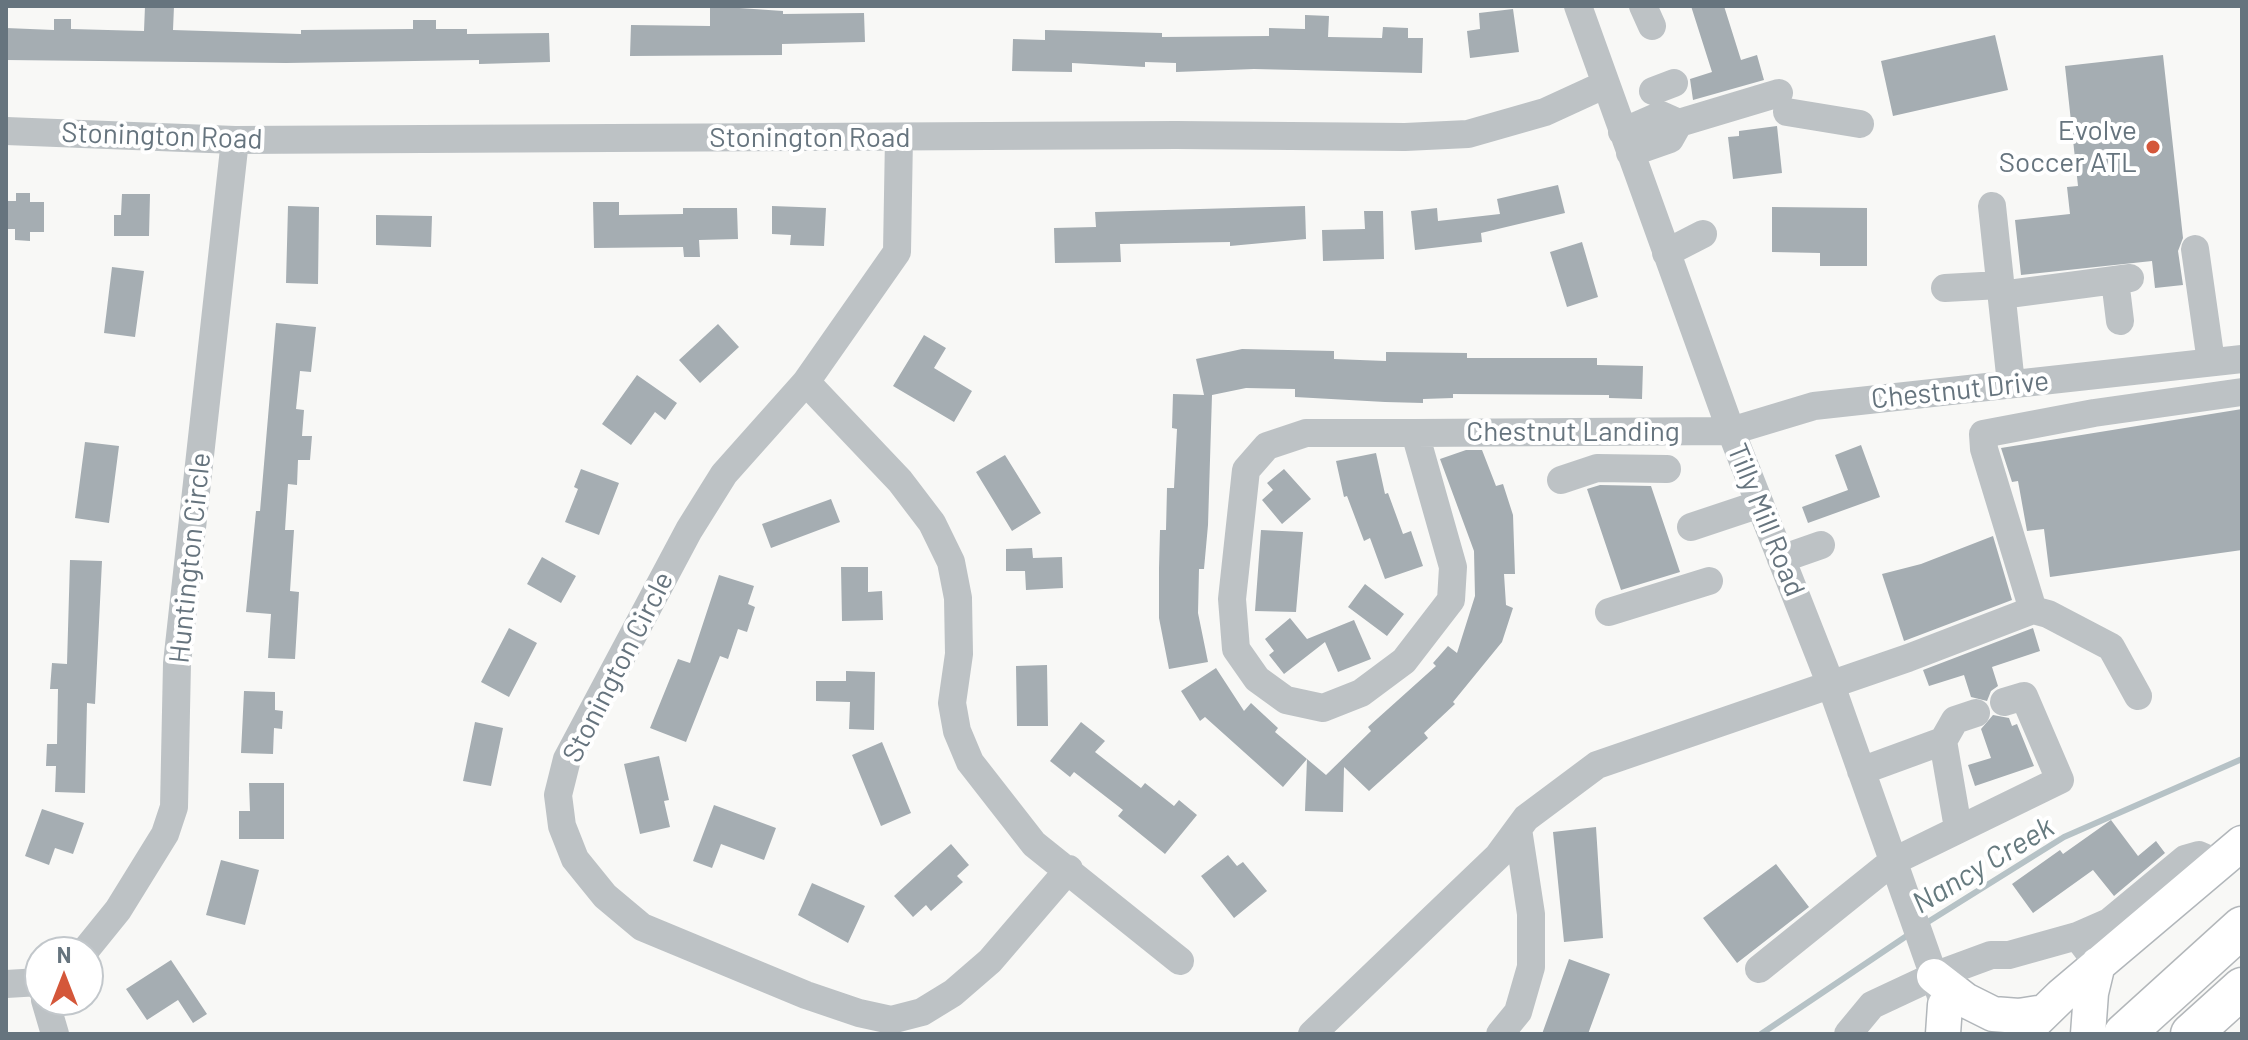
<!DOCTYPE html>
<html>
<head>
<meta charset="utf-8">
<style>
	body { margin:0 }
	#map { position:relative; width:2248px; height:1040px; overflow:hidden; background:#f8f8f6; font-family:Barlow,sans-serif }
	canvas { display:block }
	.frame { position:absolute; inset:0; border:8px solid #66747e; pointer-events:none }
	.north { position:absolute; left:24px; top:936px; width:80px; height:80px; box-sizing:border-box; background:#fff; border:2px solid #c2c7cb; border-radius:50%; rotate:0deg; font-size:22px; font-weight:700; line-height:32px; text-align:center; color:#66747e }
	.north::after { content:''; display:block; margin:auto; width:28px; height:36px; background:#d4573a; clip-path:polygon(50% 0,100% 100%,50% 72%,0 100%) }
</style>
</head>
<body>
<div id="map">
<canvas width="2248" height="1040"></canvas>
<div class="frame"></div>
<div class="north">N</div>
</div>
<script>
const context = document.querySelector('canvas').getContext('2d');
context.lineJoin = 'round';
const shape = rows => new Path2D(rows.map(r => 'M' + r).join(''));
function trace(path, color, width, dash) { context.strokeStyle = color; context.lineWidth = width; context.lineCap = dash ? 'butt' : 'round'; context.setLineDash(dash || []); context.stroke(path); }
function paint(path, color) { context.fillStyle = color; context.fill(path, 'evenodd'); }
function drawText(font, color, halo, rows, align = 'center') {
  context.font = font + ' Barlow,sans-serif'; context.lineWidth = 8; context.setLineDash([]); context.textBaseline = 'middle'; context.strokeStyle = halo; context.fillStyle = color; for (const [text, x, y, turn = 0] of rows) {
    context.save(); context.translate(x, y); context.rotate((+turn || 0) * Math.PI / 180); context.textAlign = isNaN(turn) ? turn : align; if (halo) context.strokeText(text, 0, 0); context.fillText(text, 0, 0); context.restore();
  }
}
const stream = shape([
	[1923,925,2064,837,2242,759],
	[1761,1034,1911,933]
]);
const building = shape([
	[145,6,174,6,173,30,301,34,301,30,413,29,413,20,436,20,436,29,467,29,467,34,549,33,550,62,479,64,479,60,286,63,6,60,6,28,54,30,54,19,71,19,71,29,144,31],
	[710,6,783,11,783,14,864,13,865,42,782,44,782,55,630,56,631,25,710,26],
	[1691,6,1724,6,1741,60,1757,55,1764,80,1693,100,1690,79,1712,72],
	[1513,9,1519,52,1470,58,1467,31,1480,29,1479,13],
	[1305,15,1329,16,1328,37,1382,38,1383,27,1408,28,1408,38,1423,38,1422,73,1254,69,1176,72,1176,63,1145,62,1145,67,1072,63,1072,72,1012,71,1013,39,1045,40,1045,30,1162,33,1162,37,1269,36,1269,28,1305,29],
	[1995,35,2008,90,1893,116,1881,61],
	[2163,55,2183,238,2178,251,2183,285,2155,288,2152,261,2021,275,2015,220,2070,214,2067,187,2078,186,2065,66],
	[1777,126,1782,173,1733,179,1728,137,1739,136,1739,131],
	[1558,185,1565,213,1481,233,1482,242,1415,250,1411,211,1437,208,1438,221,1500,214,1497,199],
	[16,193,30,193,30,202,44,202,44,232,30,232,30,241,15,240,15,229,6,229,6,201,16,201],
	[122,194,150,194,149,236,114,236,114,215,121,215],
	[593,202,619,202,619,215,683,214,683,208,737,208,738,239,699,240,700,257,684,257,683,247,594,248],
	[288,206,319,207,318,284,286,283],
	[772,206,826,208,824,246,790,245,791,235,772,234],
	[1305,206,1306,239,1230,246,1230,242,1120,244,1121,262,1055,263,1054,228,1096,227,1095,212],
	[1772,207,1867,208,1867,266,1820,266,1820,253,1772,252],
	[1364,211,1383,211,1384,259,1323,261,1322,230,1365,229],
	[376,215,432,216,431,247,376,245],
	[1582,242,1598,297,1567,307,1550,252],
	[112,267,144,271,135,337,104,333],
	[276,323,316,327,311,372,300,371,296,409,304,410,302,436,312,436,310,460,298,460,297,485,288,484,285,530,294,530,290,591,299,592,295,659,268,658,271,614,246,612,256,511,260,511],
	[718,324,739,347,700,383,679,360],
	[924,335,946,348,934,368,972,391,954,422,893,386],
	[1242,349,1334,351,1334,359,1386,361,1386,352,1467,353,1467,358,1597,358,1597,365,1643,366,1642,399,1609,398,1609,395,1453,394,1453,398,1423,399,1423,403,1385,402,1295,397,1295,389,1246,388,1212,395,1208,525,1204,569,1199,569,1198,613,1208,662,1169,669,1159,618,1159,568,1160,530,1166,530,1167,488,1174,488,1177,429,1172,428,1173,394,1204,395,1196,359],
	[637,375,677,403,665,420,655,412,631,445,602,424],
	[2242,409,2242,550,2050,577,2044,529,2027,531,2018,481,2012,482,2001,448],
	[85,442,119,446,109,523,75,518],
	[1861,445,1880,497,1808,523,1802,507,1848,490,1835,455],
	[1466,450,1482,450,1496,486,1503,484,1513,515,1515,574,1504,574,1506,605,1513,608,1502,642,1453,702,1455,704,1424,733,1428,738,1369,791,1344,767,1343,812,1305,811,1307,759,1326,775,1371,731,1368,727,1436,666,1433,663,1448,646,1457,653,1475,596,1474,551,1440,459],
	[1376,453,1385,494,1388,493,1403,534,1411,531,1423,566,1385,579,1370,538,1364,541,1347,496,1344,497,1336,461],
	[1005,455,1041,513,1012,531,976,472],
	[581,469,619,483,599,535,565,522,578,489,574,487],
	[1284,469,1311,499,1282,524,1262,500,1273,490,1267,483],
	[1600,485,1651,486,1680,572,1621,590,1587,489],
	[831,499,840,522,771,548,762,524],
	[1261,530,1303,532,1296,612,1255,611],
	[1993,536,2012,600,1904,641,1882,574,1921,564],
	[1032,548,1033,558,1062,557,1063,588,1026,590,1025,571,1006,571,1006,549],
	[542,557,576,576,561,603,527,584],
	[70,560,102,561,95,704,87,703,85,793,55,792,56,766,46,766,47,744,57,744,58,689,50,689,52,663,67,664],
	[841,567,868,567,868,592,882,591,883,620,842,621],
	[719,575,754,586,748,604,755,607,747,632,738,629,728,659,720,656,686,742,650,728,678,659,690,663],
	[1365,584,1404,614,1387,636,1348,607],
	[1290,618,1307,639,1354,620,1371,659,1338,672,1325,642,1284,674,1269,655,1274,651,1265,639],
	[509,628,537,643,509,697,481,682],
	[2033,628,2040,651,1992,667,1998,686,1991,691,1987,701,1971,697,1964,675,1929,686,1923,670],
	[1047,665,1048,726,1017,726,1016,666],
	[1216,668,1244,711,1251,703,1278,728,1275,732,1307,759,1283,787,1205,717,1200,721,1181,691],
	[846,671,875,672,874,730,849,729,850,702,816,701,816,681,846,681],
	[244,691,275,692,275,710,283,711,282,729,274,728,273,754,241,753],
	[1993,715,2009,718,2012,726,2017,724,2034,766,1975,786,1968,765,1991,758,1981,729],
	[475,722,503,728,491,786,463,781],
	[1081,722,1105,741,1095,752,1141,788,1145,783,1174,806,1179,800,1197,815,1165,854,1118,816,1123,810,1074,772,1070,777,1050,761],
	[882,742,911,813,881,826,852,755],
	[659,756,669,800,664,801,670,827,640,834,624,764],
	[249,783,284,783,284,839,239,839,239,811,250,811],
	[714,805,776,828,764,860,721,844,712,868,693,861],
	[42,809,84,823,73,854,55,848,49,865,25,856],
	[2111,820,2138,856,2156,841,2165,853,2114,896,2093,870,2033,913,2012,884,2060,850,2063,854],
	[1596,827,1603,938,1564,942,1553,832],
	[951,844,969,865,957,876,963,882,931,911,926,905,913,917,894,896],
	[1228,855,1237,866,1243,862,1267,891,1234,918,1201,876],
	[221,860,259,870,245,925,206,915],
	[1776,864,1809,907,1737,963,1703,918],
	[812,883,865,906,848,943,798,915],
	[1569,959,1610,974,1588,1034,1542,1034],
	[171,960,207,1014,193,1023,178,1000,147,1020,126,989]
]);
const minor = shape([
	[1578,6,1731,431,1831,685,1941,996],
	[1643,6,1652,26],
	[1653,91,1674,83],
	[1787,112,1860,124],
	[6,131,235,140,1176,135,1405,137,1468,134,1545,112,1606,84],
	[1622,132,1661,115,1679,123,1779,93],
	[899,137,897,252,806,382,724,474,689,530,567,759,558,795,562,826,575,859,605,896,642,927,806,995,859,1013,891,1020,922,1012,953,993,990,961,1069,869],
	[1630,153,1670,139,1679,123],
	[1992,206,2011,384],
	[2195,249,2211,362],
	[1666,253,1703,234],
	[2115,280,2120,321],
	[1945,288,2000,285],
	[2001,295,2130,278],
	[806,382,900,481,932,523,951,562,958,598,959,654,952,703,957,731,970,762,1034,844,1180,961],
	[1306,433,1415,433,1453,567,1451,600,1404,661,1361,693,1323,708,1286,700,1257,679,1236,649,1232,599,1246,470,1267,446,1306,433],
	[1415,433,1731,431,1814,406,2242,359],
	[1561,480,1597,468,1667,469],
	[1691,527,1760,504],
	[1781,559,1821,545],
	[2033,610,1984,449,1983,434,2094,413,2242,392],
	[1609,612,1709,581],
	[1861,771,1943,741],
	[1958,828,1943,741,1955,720,1976,713],
	[2077,936,2109,922,2185,859,2199,855,2217,863],
	[84,952,118,910,165,834,174,807,177,663,235,140],
	[1759,969,1892,862,2060,780,2024,696,2004,702],
	[6,984,40,982],
	[45,1000,55,1034],
	[1312,1034,1498,856,1526,818,1597,765,1908,658,2033,610,2048,614,2111,647,2138,696],
	[1500,1034,1518,1012,1531,967,1531,914,1518,829],
	[1848,1034,1872,1005,1934,976,1991,955,2009,955,2077,936,2098,964]
]);
const major = shape([
	[1934,976,1965,1000,1993,1014,2019,1016,2044,1012],
	[1943,1034,1945,1005],
	[2022,1034,2061,996,2242,843],
	[2088,1034,2091,993,2098,964]
]);
const highway = shape([
	[2124,1034,2242,927],
	[2191,1034,2242,988]
]);
const markers = [
	[2153,147,8,"#d4573a"]
];
const poiNames = [
	["Evolve",2137,131],
	["Soccer ATL",2137,163]
];
const streetNames = [
	["Stonington Road",162,136,2],
	["Stonington Road",810,138],
	["Chestnut Drive",1960,390,-6],
	["Chestnut Landing",1573,432],
	["Tilly Mill Road",1766,520,68],
	["Huntington Circle",190,558,-84],
	["Stonington Circle",618,667,-63]
];
const waterNames = [
	["Nancy Creek",1983,865,-31]
];
trace(stream, '#b6c2c6', 6);
paint(building, '#a5adb2');
trace(major, '#b1b6ba', 37);
trace(highway, '#b3b7ba', 43);
trace(minor, '#bdc2c5', 28);
trace(major, '#fff', 34);
trace(highway, '#fff', 40);
for (const [x, y, r, color] of markers) { const dot = new Path2D(); dot.arc(x, y, r, 0, 2 * Math.PI); context.fillStyle = color; context.fill(dot); trace(dot, '#fff', 3); }
drawText('28px', '#66747e', '#fff', poiNames, 'right');
drawText('28px', '#66747e', '#fff', streetNames);
drawText('italic 30px', '#667a7f', '#fff', waterNames);
</script>
</body>
</html>
